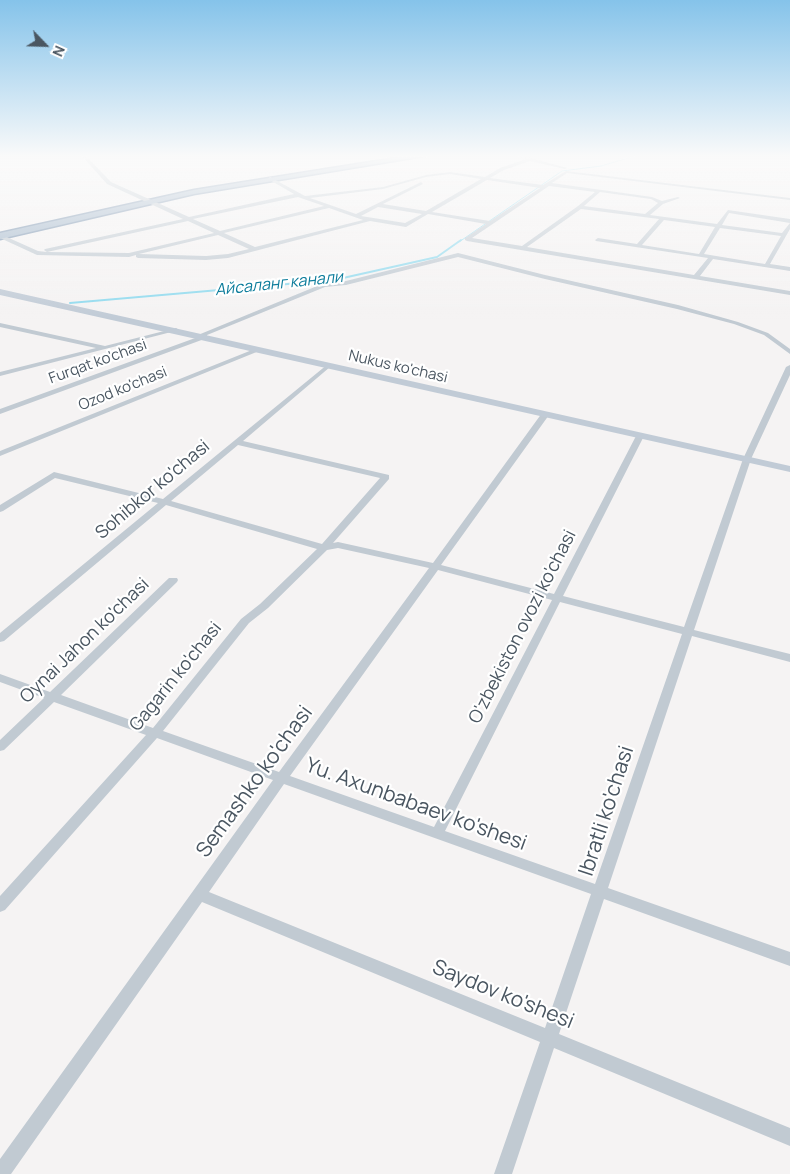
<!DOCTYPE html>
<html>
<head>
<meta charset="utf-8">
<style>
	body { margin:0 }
	#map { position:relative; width:790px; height:1174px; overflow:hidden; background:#f5f3f3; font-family:Manrope,sans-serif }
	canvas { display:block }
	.north { position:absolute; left:20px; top:20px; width:50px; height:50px; -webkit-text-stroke:4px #fff; paint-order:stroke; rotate:114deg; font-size:14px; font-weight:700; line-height:20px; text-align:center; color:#4a5661 }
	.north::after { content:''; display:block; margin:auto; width:18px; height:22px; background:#4a5661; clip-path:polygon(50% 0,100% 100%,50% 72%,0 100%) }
</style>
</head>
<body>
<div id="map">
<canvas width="790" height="1174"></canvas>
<div class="north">N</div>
</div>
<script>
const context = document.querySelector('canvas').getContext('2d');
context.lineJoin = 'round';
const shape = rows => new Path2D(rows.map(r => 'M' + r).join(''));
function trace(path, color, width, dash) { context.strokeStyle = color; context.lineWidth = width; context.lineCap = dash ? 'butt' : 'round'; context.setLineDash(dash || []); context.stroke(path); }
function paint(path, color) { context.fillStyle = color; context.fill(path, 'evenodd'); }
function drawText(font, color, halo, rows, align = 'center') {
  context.font = font + ' Manrope,sans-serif'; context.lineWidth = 4.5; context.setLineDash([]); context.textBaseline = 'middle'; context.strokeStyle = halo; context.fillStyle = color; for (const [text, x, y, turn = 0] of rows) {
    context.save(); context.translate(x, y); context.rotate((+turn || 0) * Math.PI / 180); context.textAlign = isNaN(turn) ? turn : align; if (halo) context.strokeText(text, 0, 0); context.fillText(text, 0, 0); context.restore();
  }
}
const streamFar1 = shape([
	[459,242,562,171,601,166,638,155]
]);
const stream = shape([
	[70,303,334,280,437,257,461,240]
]);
const minor = shape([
	[81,155,85,155,111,182,189,217,294,194,268,179,270,177,305,196,383,187,426,175,450,172,485,177,500,168,526,159,511,155,531,158,567,168,565,169,530,161,504,170,490,178,543,185,566,171,790,198,790,200,567,173,552,183,652,197,662,201,678,197,680,198,663,204,650,215,717,224,728,210,790,219,790,229,770,264,790,267,790,271,713,259,700,276,790,291,790,295,467,241,465,240,465,238,486,224,428,214,406,227,370,221,228,258,206,260,138,258,136,257,136,255,129,257,37,255,0,238,0,234,38,251,47,252,44,250,45,249,183,219,107,184,81,155],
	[450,174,481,179,426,211,383,204,423,184,421,182,356,214,310,198,383,189,426,177,450,174],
	[487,180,540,188,490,221,432,212,487,180],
	[549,186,595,192,578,206,522,246,472,238,549,186],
	[600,192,651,199,658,203,645,214,584,206,600,192],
	[298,197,324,206,220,231,193,219,298,197],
	[378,207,422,214,405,223,361,216,378,207],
	[329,208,363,220,255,247,224,233,329,208],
	[581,209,659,219,637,244,598,238,595,240,596,241,708,258,694,275,527,247,581,209],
	[729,213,790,223,782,233,722,225,729,213],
	[664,220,715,227,699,254,642,245,664,220],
	[188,221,214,233,129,253,47,252,188,221],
	[720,228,781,236,765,264,704,254,720,228],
	[218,235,249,249,228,254,206,256,139,254,218,235],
	[458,253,545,275,678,305,738,322,768,333,790,349,790,354,764,335,734,324,677,309,545,279,458,257,346,285,325,287,207,335,207,338,0,414,0,409,198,337,198,335,322,284,346,281,458,253],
	[0,323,105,346,176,328,179,330,0,376,0,372,96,348,0,327,0,323],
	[257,348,259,349,259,351,0,456,0,451,257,348],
	[328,364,332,366,330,367,243,441,389,475,389,479,333,543,338,542,433,563,542,413,545,413,549,415,441,565,554,594,636,436,640,434,644,436,563,596,684,627,743,459,786,367,790,365,790,375,751,459,694,630,790,654,790,662,692,636,608,888,790,952,790,966,604,899,559,1034,790,1128,790,1146,554,1048,512,1174,494,1174,540,1042,202,902,11,1174,0,1174,0,1159,273,780,157,738,5,910,0,912,0,896,146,735,54,702,4,750,0,751,0,740,44,698,0,682,0,674,50,692,169,578,177,578,178,580,177,582,61,695,153,728,241,619,260,604,317,549,166,505,4,641,0,642,0,633,158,503,55,478,3,511,0,512,0,505,54,472,163,499,328,364],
	[238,445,380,478,322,544,171,501,238,445],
	[338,548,429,568,279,772,163,731,249,623,268,608,327,550,338,548],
	[438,570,552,600,434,827,290,776,438,570],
	[560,602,682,634,595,884,445,831,560,602],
	[284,784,591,894,545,1028,209,892,284,784]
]);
const secondary = shape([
	[0,289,790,466,790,472,0,295,0,289]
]);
const trunk = shape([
	[414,155,430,155,194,194,0,239,0,233,194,190,414,155]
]);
const farStreetnames = [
	["Furqat ko'chasi",98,362,-20],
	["Nukus ko'chasi",398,367,13],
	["Ozod ko'chasi",123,389,-22]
];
const farWaternames = [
	["Айсаланг канали",279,284,-6]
];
const streetNames = [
	["Sohibkor ko'chasi",153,490,-40],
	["O'zbekiston ovozi ko'chasi",523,627,-63],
	["Oynai Jahon ko'chasi",85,641,-44],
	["Gagarin ko'chasi",176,677,-51]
];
const nearStreetnames = [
	["Semashko ko'chasi",255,782,-54],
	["Yu. Axunbabaev ko'shesi",416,805,20],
	["Ibratli ko'chasi",607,811,-72],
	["Saydov ko'shesi",503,995,22]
];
trace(streamFar1, '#90daee', 1);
trace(stream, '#90daee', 2);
trace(trunk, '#7690ad', 3);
paint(minor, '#c1cad2');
paint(secondary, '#c1cbd6');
paint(trunk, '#9fb4c9');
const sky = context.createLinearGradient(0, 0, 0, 319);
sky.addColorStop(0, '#85c3ea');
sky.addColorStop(0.49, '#fafafa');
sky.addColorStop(1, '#fafafa00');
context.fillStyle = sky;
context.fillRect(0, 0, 790, 319);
drawText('15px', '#4a5661', '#fff', farStreetnames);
drawText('italic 16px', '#0c7c9b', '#fff', farWaternames);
drawText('18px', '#4a5661', '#fff', streetNames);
drawText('21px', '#4a5661', '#fff', nearStreetnames);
</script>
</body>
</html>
